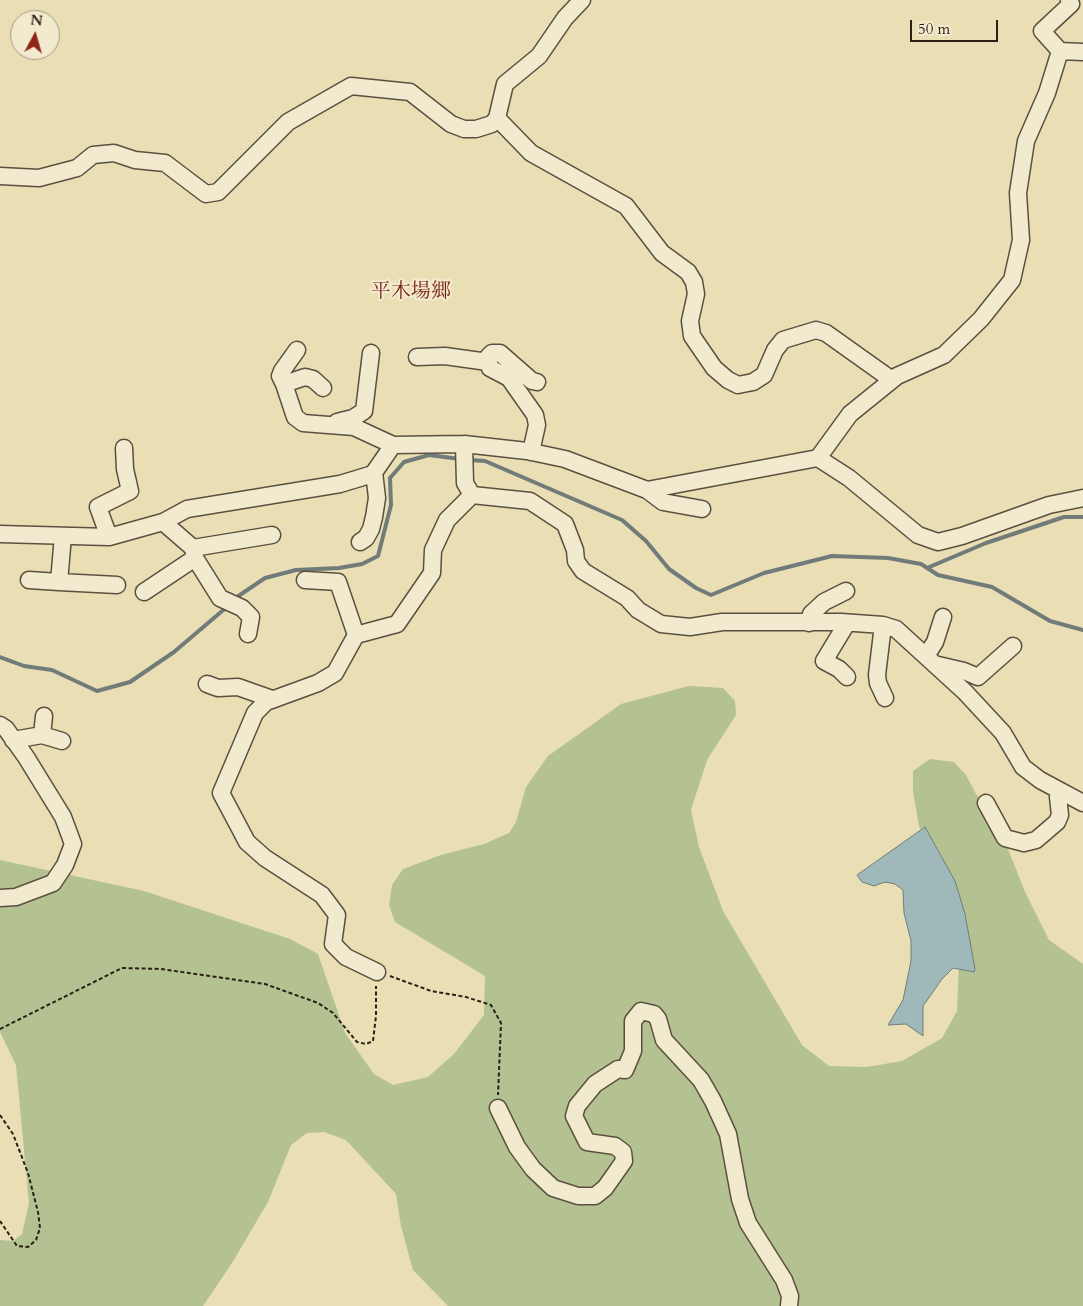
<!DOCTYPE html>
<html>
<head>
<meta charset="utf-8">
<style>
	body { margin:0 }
	#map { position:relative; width:1083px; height:1306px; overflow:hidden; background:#eadeb4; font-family:Cardo,serif }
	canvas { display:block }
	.north { position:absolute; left:10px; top:10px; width:50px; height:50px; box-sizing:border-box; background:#f1eace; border:1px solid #a29986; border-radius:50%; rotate:6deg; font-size:14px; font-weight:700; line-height:20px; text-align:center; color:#2b2019 }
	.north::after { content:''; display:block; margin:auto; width:18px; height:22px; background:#8f2418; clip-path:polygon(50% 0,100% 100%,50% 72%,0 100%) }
	.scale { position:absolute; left:910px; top:20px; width:88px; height:22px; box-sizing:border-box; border:2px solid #2b2019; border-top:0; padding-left:6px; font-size:15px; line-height:18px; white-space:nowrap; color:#2b2019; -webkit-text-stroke:4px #f1eace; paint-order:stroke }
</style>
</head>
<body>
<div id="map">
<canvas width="1083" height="1306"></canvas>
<div class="north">N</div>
<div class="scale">50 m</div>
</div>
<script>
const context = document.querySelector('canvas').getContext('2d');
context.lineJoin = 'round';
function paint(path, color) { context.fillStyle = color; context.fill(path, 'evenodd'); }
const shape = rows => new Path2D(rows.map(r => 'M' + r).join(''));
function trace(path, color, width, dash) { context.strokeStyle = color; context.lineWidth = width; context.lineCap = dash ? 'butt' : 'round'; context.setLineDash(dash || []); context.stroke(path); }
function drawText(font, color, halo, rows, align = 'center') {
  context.font = font + ' Cardo,"Noto Serif JP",serif'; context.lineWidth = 4.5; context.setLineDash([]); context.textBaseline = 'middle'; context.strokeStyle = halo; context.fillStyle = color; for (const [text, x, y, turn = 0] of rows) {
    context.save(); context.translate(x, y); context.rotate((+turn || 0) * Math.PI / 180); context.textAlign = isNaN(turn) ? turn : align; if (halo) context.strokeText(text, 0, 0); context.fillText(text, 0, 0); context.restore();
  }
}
const green = shape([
	[689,686,723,688,735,701,736,715,707,760,691,810,699,847,723,911,802,1045,829,1066,867,1067,902,1061,942,1038,957,1011,959,962,934,863,919,826,913,791,913,771,930,759,954,762,966,775,976,794,997,821,1025,892,1049,940,1083,964,1083,1306,448,1306,413,1270,401,1226,396,1194,346,1140,324,1132,307,1133,291,1145,268,1202,232,1263,203,1306,0,1306,0,1240,13,1241,22,1234,29,1203,16,1065,0,1032,0,860,144,891,290,939,318,954,345,1033,374,1074,393,1085,428,1077,454,1054,484,1015,485,976,395,922,389,905,392,885,403,869,441,855,484,844,509,833,516,822,526,787,548,756,621,704]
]);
const water = shape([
	[925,827,955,881,965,914,975,969,974,972,953,968,942,979,923,1006,923,1036,906,1024,888,1025,903,1000,911,961,911,941,904,913,903,890,895,884,885,882,874,886,862,882,857,875,925,827]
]);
const stream = shape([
	[470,460,485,461,622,520,646,541,669,569,696,588,711,595,764,573,832,556,888,558,921,564,938,575,992,587,1050,621,1083,630],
	[927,568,986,543,1064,517,1083,517],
	[234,599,265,578,296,570,339,568,362,564,378,556,391,505,390,478,404,462,429,455,460,459],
	[0,657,24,666,52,670,97,691,130,682,174,652,228,606]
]);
const path = shape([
	[390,976,431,991,466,997,491,1005,501,1023,498,1095],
	[0,1029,122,968,161,969,265,984,318,1003,333,1013,357,1042,366,1044,373,1041,376,1016,376,986],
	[0,1115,13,1134,28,1173,38,1212,40,1228,36,1240,28,1247,17,1246,0,1221]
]);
const minor = shape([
	[1060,51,1042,31,1071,4,1069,0],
	[497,118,531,153,626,206,662,253,688,272,694,282,696,294,690,321,692,336,714,368,728,380,738,385,753,382,764,375,775,350,783,340,816,330,826,333,892,380],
	[0,176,39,178,77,168,93,155,114,153,135,160,165,163,206,194,218,192,288,122,351,86,410,92,451,124,464,129,476,129,492,124,497,118,505,84,539,56,565,18,582,0],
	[417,357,445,356,488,362],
	[284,384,280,376,282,371,297,350],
	[323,388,313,379,305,377,284,384,295,417,303,423,354,427,393,445],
	[337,422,353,418,364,411,371,353],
	[464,444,465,483,472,495],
	[531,452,537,425,535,415,509,378,490,368,488,357,492,353,500,353,532,381,537,382],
	[818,458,850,414,897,376,944,355,981,319,1012,280,1021,240,1018,193,1026,141,1047,93,1060,51,1083,52],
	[647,490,663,502,702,509],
	[163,522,193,548,272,535],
	[0,534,109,537,163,522,187,509,340,484,373,474,393,445,464,444,527,451,565,459,647,490,818,458,849,478,918,535,938,542,962,536,1049,505,1083,498],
	[109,537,98,507,130,491,125,469,124,448],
	[360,542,366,538,371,529,374,517,377,498,374,472],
	[195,558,220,598,242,608,251,617,248,634],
	[29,580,59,582,63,536],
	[305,580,338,582,356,635],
	[59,582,117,585],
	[144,592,195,558,193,548],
	[809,623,811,614,824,602,846,591],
	[847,623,824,661,839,669,847,677],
	[883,625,877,675,878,683,885,698],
	[926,656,935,642,943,617],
	[934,664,964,671,978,677,1013,646],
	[207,684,218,688,238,687,272,699],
	[0,725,6,729,26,757,63,817,73,844,65,865,53,883,16,897,0,898],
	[42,735,44,716],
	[13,740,42,735,62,741],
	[986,803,1005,838,1024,843,1036,840,1057,822,1060,815,1058,797,1064,793],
	[377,972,346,957,333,944,337,915,322,895,265,858,247,842,221,793,255,713,266,702,318,683,335,673,356,635,397,624,432,573,433,550,447,520,472,495,530,501,565,524,575,550,576,561,583,571,627,598,638,610,661,624,690,627,722,622,841,622,883,625,896,629,965,692,1003,733,1023,767,1040,780,1083,803],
	[498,1108,517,1147,533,1169,553,1188,578,1196,595,1196,605,1188,624,1161,623,1152,615,1146,587,1142,574,1116,577,1106,595,1084,618,1069,625,1070,633,1051,633,1021,641,1011,654,1014,658,1019,664,1040,701,1080,713,1101,728,1134,740,1199,748,1223,784,1280,790,1296,789,1306]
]);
const quarterNames = [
	["平木場郷",411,292]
];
paint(green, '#b3c290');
paint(water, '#9fb9ba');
trace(water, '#717c7a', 1);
trace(stream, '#717c7a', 4);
trace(minor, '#5b5040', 19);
trace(path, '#2b2019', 2, [4, 2.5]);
trace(minor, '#f1eace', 16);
drawText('20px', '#7a1f14', '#f1eace', quarterNames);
</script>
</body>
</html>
